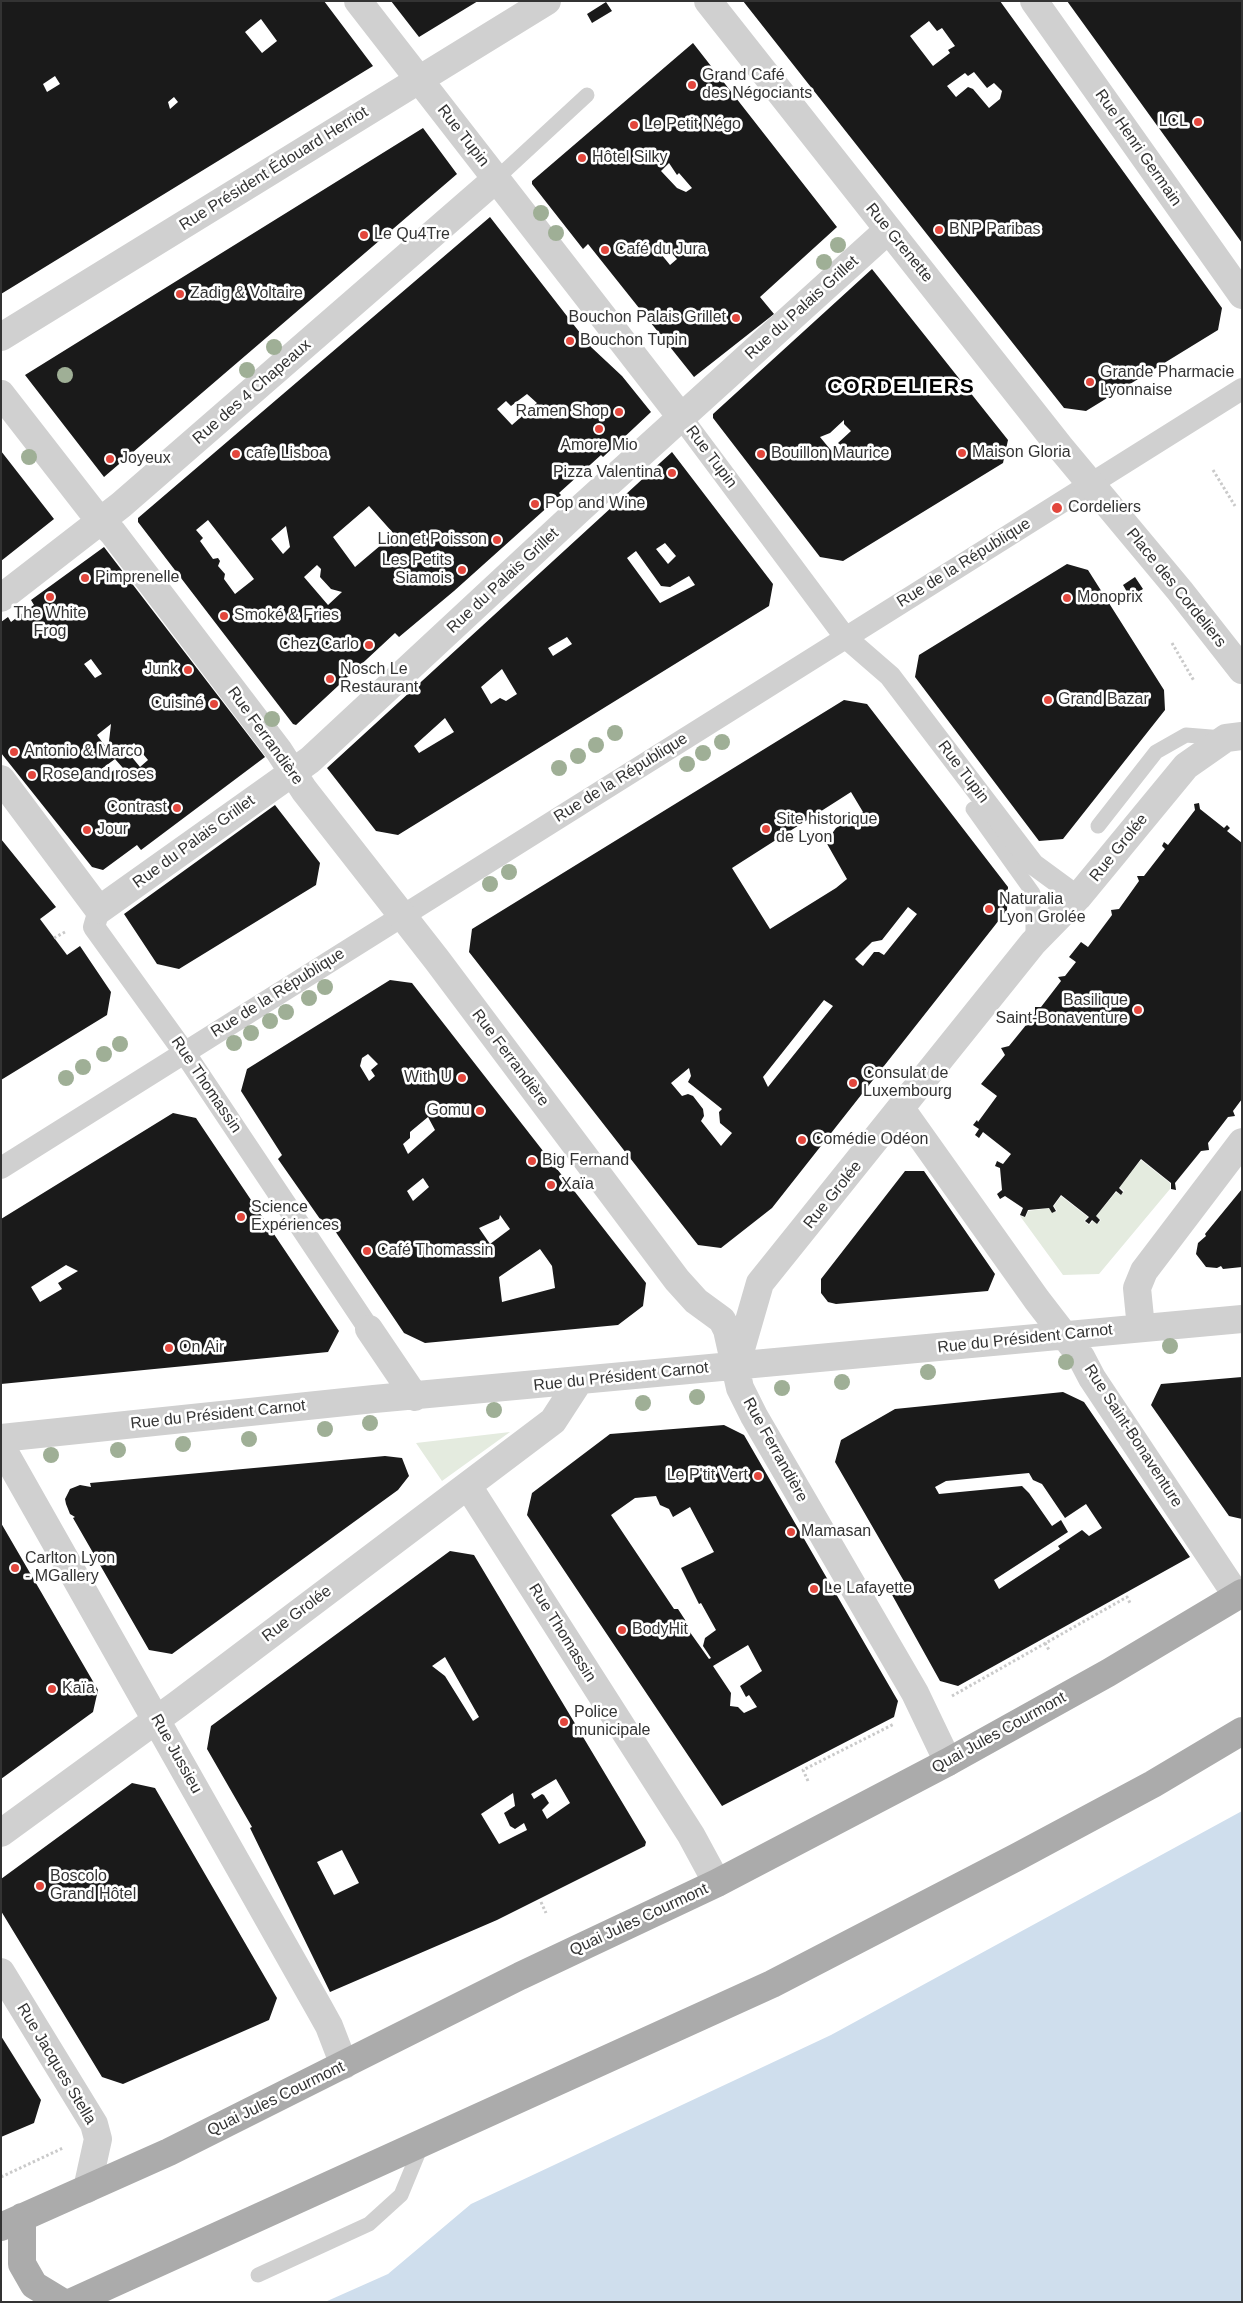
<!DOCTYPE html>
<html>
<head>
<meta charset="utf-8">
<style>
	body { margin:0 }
	#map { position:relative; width:1243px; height:2303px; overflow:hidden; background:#fff; font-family:Arial,sans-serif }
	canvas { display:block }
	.frame { position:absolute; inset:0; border:2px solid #333; pointer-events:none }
</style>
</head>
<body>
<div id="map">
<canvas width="1243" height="2303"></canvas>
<div class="frame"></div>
</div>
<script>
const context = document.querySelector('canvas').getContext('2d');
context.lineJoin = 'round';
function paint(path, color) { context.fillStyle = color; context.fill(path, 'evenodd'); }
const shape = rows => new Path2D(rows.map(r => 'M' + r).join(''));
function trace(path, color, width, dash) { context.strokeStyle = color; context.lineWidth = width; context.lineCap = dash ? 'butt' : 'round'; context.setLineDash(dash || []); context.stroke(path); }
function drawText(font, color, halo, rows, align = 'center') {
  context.font = font + ' Arial,sans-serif'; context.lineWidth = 5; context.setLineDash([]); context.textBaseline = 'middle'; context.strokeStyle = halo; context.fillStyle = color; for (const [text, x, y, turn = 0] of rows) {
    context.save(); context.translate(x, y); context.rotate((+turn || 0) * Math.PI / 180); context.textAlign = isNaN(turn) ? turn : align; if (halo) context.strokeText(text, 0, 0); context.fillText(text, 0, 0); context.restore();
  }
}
const green = shape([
	[1141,1160,1170,1183,1170,1189,1099,1274,1063,1275,1020,1216,1026,1217,1028,1211,1049,1208,1052,1213,1057,1211,1054,1206,1061,1196,1088,1217,1084,1221,1089,1225,1093,1221,1097,1224,1101,1220,1096,1216,1116,1192,1121,1195,1124,1191,1119,1187],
	[510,1432,442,1481,416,1443]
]);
const water = shape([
	[1242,1811,1242,2302,325,2302,388,2274,471,2204,831,2035]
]);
const building = shape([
	[1,1,324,1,373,66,1,294],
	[261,19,277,41,262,53,245,32],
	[55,76,60,84,47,92,43,84],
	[174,97,178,102,170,109,168,102],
	[391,1,478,1,419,37],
	[743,1,1000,1,1222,308,1218,330,1086,411,1064,408],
	[929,21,937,31,942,28,955,46,948,50,950,53,933,66,910,36],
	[974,72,987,88,994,83,1002,91,1000,99,989,108,973,89,968,87,956,97,947,86,965,73,968,76],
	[1067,1,1242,1,1242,243],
	[606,2,612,11,592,23,587,14],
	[693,43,837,227,760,297,774,314,694,377,588,244,583,249,532,184,532,181],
	[669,163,677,175,679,173,692,188,686,192,677,188,661,171],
	[668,248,677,259,670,265,661,254],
	[423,128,457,174,104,477,25,375],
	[490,217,591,347,622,376,651,412,603,457,601,455,559,493,561,495,454,591,399,637,395,633,296,725,293,724,138,522,138,518],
	[527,394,537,403,512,425,497,409,506,401,511,406],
	[369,506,394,534,355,567,333,537],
	[208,520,254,579,235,594,224,579,225,574,218,566,220,561,218,558,213,559,200,541,203,538,196,530],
	[286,526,290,547,283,554,271,539],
	[317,565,321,569,320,577,331,589,342,592,328,605,304,577],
	[872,269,1008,440,1003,463,843,561,820,557,713,418,713,414],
	[844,420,844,424,851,431,838,443,842,446,834,454,820,437,830,433],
	[1,451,54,519,1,561],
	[672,452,773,584,769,606,398,835,376,831,327,768],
	[665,543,676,556,668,564,656,549],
	[636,551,661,586,670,587,689,576,695,585,660,603,627,558],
	[567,637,572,644,553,656,548,648],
	[502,669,517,694,506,701,500,698,491,704,481,687],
	[445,718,454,732,419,753,414,746],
	[104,547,265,757,141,850,137,845,103,870,92,867,1,753,1,622,8,617,11,622,24,612,34,605,31,600],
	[91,659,102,674,95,678,84,664],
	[111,724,108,750,97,735],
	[134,743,148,760,140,767,126,750],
	[115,759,130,776,124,780,114,770,102,780,96,773],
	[1067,564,1088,570,1164,690,1165,710,1063,839,1039,841,915,677,919,655],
	[1135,577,1143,589,1130,597,1123,585],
	[844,700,867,704,1008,887,1007,910,772,1208,721,1248,698,1245,469,952,472,929],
	[851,792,863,812,836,828,826,842,847,879,836,888,770,929,732,868],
	[908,907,917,914,884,955,879,952,874,952,863,966,859,963,855,959,872,942,882,940],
	[824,1000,833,1006,768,1087,763,1077],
	[689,1068,691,1076,688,1082,722,1109,719,1112,720,1123,732,1133,721,1146,701,1121,704,1116,703,1109,693,1096,688,1094,682,1096,671,1083],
	[1199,803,1200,809,1224,828,1227,825,1230,828,1227,831,1242,843,1242,1099,1233,1111,1235,1116,1228,1117,1208,1143,1209,1150,1201,1151,1175,1183,1176,1190,1171,1189,1171,1183,1141,1159,1119,1188,1123,1192,1121,1195,1116,1191,1096,1216,1100,1220,1097,1224,1092,1220,1089,1224,1085,1221,1089,1217,1061,1195,1053,1206,1056,1211,1052,1213,1049,1208,1028,1210,1025,1217,1020,1215,1023,1208,1005,1196,1000,1199,997,1194,1002,1190,1000,1168,995,1166,997,1161,1003,1164,1011,1154,983,1132,979,1138,975,1135,979,1129,973,1125,977,1120,978,1122,997,1096,981,1084,1005,1055,1001,1048,1009,1046,1035,1014,1035,1007,1041,1007,1061,981,1058,977,1065,976,1076,962,1069,957,1081,942,1088,947,1112,915,1111,910,1119,909,1139,881,1137,876,1144,876,1165,849,1162,846,1164,842,1168,845,1195,810,1194,804],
	[275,805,320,863,316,885,179,969,157,964,124,914],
	[1,839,56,907,40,919,67,955,80,946,111,992,107,1015,1,1080],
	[390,980,412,983,646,1283,643,1306,618,1325,425,1343,404,1333,331,1225,327,1229,278,1159,282,1155,241,1091,247,1069],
	[368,1054,378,1064,371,1070,375,1076,369,1081,360,1066,362,1058],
	[428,1117,435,1130,408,1154,403,1144,410,1138,410,1132],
	[423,1178,429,1187,413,1201,407,1191],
	[500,1215,510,1229,490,1244,479,1228,499,1219],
	[540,1249,552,1266,555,1288,502,1302,499,1277],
	[173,1113,196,1118,339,1331,328,1352,1,1384,1,1219],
	[66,1265,78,1271,58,1283,62,1289,40,1302,31,1287],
	[905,1171,924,1171,995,1274,988,1291,836,1304,828,1302,821,1293,821,1279],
	[1242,1189,1242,1267,1223,1269,1221,1266,1217,1268,1206,1267,1196,1254,1198,1243,1206,1236,1205,1234],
	[1242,1377,1242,1519,1229,1516,1151,1405,1161,1384],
	[1063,1392,1084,1402,1190,1557,958,1686,940,1681,891,1593,905,1583,835,1462,841,1440,895,1409],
	[1029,1473,1033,1480,1042,1484,1065,1518,1086,1504,1102,1528,1089,1536,1082,1530,1058,1546,1060,1549,999,1589,994,1580,1068,1532,1061,1520,1052,1526,1029,1493,1022,1486,939,1494,935,1487,946,1481],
	[724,1425,744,1435,898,1701,894,1717,722,1806,527,1515,532,1493,610,1434],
	[656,1496,660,1505,669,1509,673,1517,690,1507,714,1552,681,1568,699,1604,701,1603,716,1630,705,1638,703,1646,711,1658,709,1659,687,1628,689,1626,678,1609,674,1609,611,1515,635,1498],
	[748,1645,762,1671,740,1686,746,1697,749,1695,757,1707,744,1713,738,1707,730,1706,731,1693,713,1666],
	[385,1456,402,1458,409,1476,398,1490,172,1654,149,1650,73,1518,75,1517,70,1514,66,1504,65,1499,70,1489,80,1485,91,1487,90,1483],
	[1,1523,98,1690,93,1712,1,1779],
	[450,1551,474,1555,646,1842,645,1846,497,1920,330,1992,250,1828,252,1827,207,1749,211,1726],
	[445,1657,479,1717,473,1721,445,1676,432,1666],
	[556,1779,570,1803,547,1819,542,1810,549,1803,544,1795,542,1794,534,1799,531,1794],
	[513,1793,515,1806,504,1813,510,1826,515,1829,524,1823,527,1830,499,1844,481,1814],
	[342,1850,359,1883,334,1895,317,1862],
	[132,1783,155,1788,277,1998,269,2020,123,2084,102,2077,1,1911,1,1879],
	[1,2036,41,2100,34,2123,1,2137]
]);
const path = shape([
	[1213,470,1235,506],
	[1172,643,1194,681],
	[54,938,65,932],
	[1045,1643,1049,1650],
	[952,1696,1127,1597,1131,1605],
	[808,1781,803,1770,894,1724],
	[541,1902,546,1913],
	[1,2177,63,2148]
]);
const service = shape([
	[496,179,587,95],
	[973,809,1033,893,1033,942],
	[1098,826,1156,752,1186,735,1223,738],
	[258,2275,369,2224,401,2195,422,2144]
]);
const pedestrian = shape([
	[681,417,845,637,890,676,1033,864,1078,897],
	[99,910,94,927,184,1052,369,1329],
	[1,1168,1242,389]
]);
const minor = shape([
	[358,1,681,417],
	[708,1,1060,447,1180,591,1242,670],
	[1034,1,1242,295],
	[1,337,547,1],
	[1,394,92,511,113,533,279,751,304,790,437,960,677,1280,696,1301,722,1320,727,1330,740,1388,754,1416,915,1693,948,1762],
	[1,598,121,505,496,179],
	[1,779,99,910,310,760,581,508,888,230],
	[902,1110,1037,1300,1081,1357,1092,1378,1237,1596],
	[1141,1328,1137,1288,1144,1271,1242,1142],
	[369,1329,415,1397],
	[736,1366,760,1283,1033,943,1078,897,1186,766,1226,738,1242,736],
	[1,1438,374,1399,1242,1319],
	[1,1446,319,2008,329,2026,344,2065],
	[468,1486,691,1835,717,1883],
	[1,1833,178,1704,553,1421,579,1381],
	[1,1972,94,2124,98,2139,87,2189]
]);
const primary = shape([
	[22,2217,22,2264,34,2285,62,2302],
	[1,2227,169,2152,520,1976,717,1883,948,1762,1108,1673,1242,1593],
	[72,2302,772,1984,1017,1857,1153,1784,1242,1731]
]);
const trees = [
	[541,213],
	[556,233],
	[838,245],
	[824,262],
	[274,347],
	[247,370],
	[65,375],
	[29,457],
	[272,719],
	[615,733],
	[722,742],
	[596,745],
	[703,753],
	[578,756],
	[687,764],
	[559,768],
	[509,872],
	[490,884],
	[325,987],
	[309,998],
	[286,1012],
	[270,1021],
	[251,1033],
	[234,1043],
	[120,1044],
	[104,1054],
	[83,1067],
	[66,1078],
	[1170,1346],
	[1066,1362],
	[928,1372],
	[842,1382],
	[782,1388],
	[697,1397],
	[643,1403],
	[494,1410],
	[370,1423],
	[325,1429],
	[249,1439],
	[183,1444],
	[118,1450],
	[51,1455]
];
const markers = [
	[692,85,5,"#e2463c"],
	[1198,122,5,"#e2463c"],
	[634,125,5,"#e2463c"],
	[582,158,5,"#e2463c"],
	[939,230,5,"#e2463c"],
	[364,235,5,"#e2463c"],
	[605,250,5,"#e2463c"],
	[180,294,5,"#e2463c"],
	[736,318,5,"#e2463c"],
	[570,341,5,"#e2463c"],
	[1090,382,5,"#e2463c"],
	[619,412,5,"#e2463c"],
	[599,429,5,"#e2463c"],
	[962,453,5,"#e2463c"],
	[236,454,5,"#e2463c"],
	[761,454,5,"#e2463c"],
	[110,459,5,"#e2463c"],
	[672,473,5,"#e2463c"],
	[535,504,5,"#e2463c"],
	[1057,508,6,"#e2463c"],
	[497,540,5,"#e2463c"],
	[462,570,5,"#e2463c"],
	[85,578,5,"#e2463c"],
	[50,597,5,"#e2463c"],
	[1067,598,5,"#e2463c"],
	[224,616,5,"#e2463c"],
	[369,645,5,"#e2463c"],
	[188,670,5,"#e2463c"],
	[330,679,5,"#e2463c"],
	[1048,700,5,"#e2463c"],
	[214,704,5,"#e2463c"],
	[14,752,5,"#e2463c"],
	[32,775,5,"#e2463c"],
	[177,808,5,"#e2463c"],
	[766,829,5,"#e2463c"],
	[87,830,5,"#e2463c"],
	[989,909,5,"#e2463c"],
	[1138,1010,5,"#e2463c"],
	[462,1078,5,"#e2463c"],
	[853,1083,5,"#e2463c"],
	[480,1111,5,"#e2463c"],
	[802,1140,5,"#e2463c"],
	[532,1161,5,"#e2463c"],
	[551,1185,5,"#e2463c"],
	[241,1217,5,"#e2463c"],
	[367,1251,5,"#e2463c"],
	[169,1348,5,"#e2463c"],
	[758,1476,5,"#e2463c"],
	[791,1532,5,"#e2463c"],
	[15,1568,5,"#e2463c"],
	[814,1589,5,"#e2463c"],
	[622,1630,5,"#e2463c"],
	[52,1689,5,"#e2463c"],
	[564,1722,5,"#e2463c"],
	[40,1886,5,"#e2463c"]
];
const poiNames = [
	["Grand Café",702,76],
	["des Négociants",702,94],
	["LCL",1188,122,"right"],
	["Le Petit Négo",644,125],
	["Hôtel Silky",592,158],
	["BNP Paribas",949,230],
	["Le Qu4Tre",374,235],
	["Café du Jura",615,250],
	["Zadig & Voltaire",190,294],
	["Bouchon Palais Grillet",726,318,"right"],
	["Bouchon Tupin",580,341],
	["Grande Pharmacie",1100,373],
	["Lyonnaise",1100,391],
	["Ramen Shop",609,412,"right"],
	["Amore Mio",599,446,"center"],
	["Maison Gloria",972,453],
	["cafe Lisboa",246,454],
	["Bouillon Maurice",771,454],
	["Joyeux",120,459],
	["Pizza Valentina",662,473,"right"],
	["Pop and Wine",545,504],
	["Cordeliers",1068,508],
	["Lion et Poisson",487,540,"right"],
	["Les Petits",452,561,"right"],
	["Siamois",452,579,"right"],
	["Pimprenelle",95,578],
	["Monoprix",1077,598],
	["The White",50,614,"center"],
	["Frog",50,632,"center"],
	["Smoké & Fries",234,616],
	["Chez Carlo",359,645,"right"],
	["Junk",178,670,"right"],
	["Nosch Le",340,670],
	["Restaurant",340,688],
	["Grand Bazar",1058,700],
	["Cuisiné",204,704,"right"],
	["Antonio & Marco",24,752],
	["Rose and roses",42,775],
	["Contrast",167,808,"right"],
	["Site historique",776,820],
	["de Lyon",776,838],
	["Jour",97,830],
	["Naturalia",999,900],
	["Lyon Grolée",999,918],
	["Basilique",1128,1001,"right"],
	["Saint-Bonaventure",1128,1019,"right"],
	["Consulat de",863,1074],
	["Luxembourg",863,1092],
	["With U",452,1078,"right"],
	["Gomu",470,1111,"right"],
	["Comédie Odéon",812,1140],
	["Big Fernand",542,1161],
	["Xaïa",561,1185],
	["Science",251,1208],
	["Expériences",251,1226],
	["Café Thomassin",377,1251],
	["On Air",179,1348],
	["Le P'tit Vert",748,1476,"right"],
	["Mamasan",801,1532],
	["Carlton Lyon",25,1559],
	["- MGallery",25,1577],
	["Le Lafayette",824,1589],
	["BodyHit",632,1630],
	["Kaïa",62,1689],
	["Police",574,1713],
	["municipale",574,1731],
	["Boscolo",50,1877],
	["Grand Hôtel",50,1895]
];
const streetNames = [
	["Rue Tupin",463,136,52],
	["Rue Henri Germain",1138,148,55],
	["Rue Président Édouard Herriot",274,169,-32],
	["Rue Grenette",899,243,51],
	["Rue du Palais Grillet",802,308,-42],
	["Rue des 4 Chapeaux",252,392,-41],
	["Rue Tupin",711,457,53],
	["Rue de la République",964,563,-32],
	["Rue du Palais Grillet",503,581,-43],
	["Place des Cordeliers",1176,588,51],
	["Rue Ferrandière",265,736,54],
	["Rue Tupin",963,772,53],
	["Rue de la République",621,778,-32],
	["Rue du Palais Grillet",194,842,-36],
	["Rue Grolée",1119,848,-51],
	["Rue de la République",278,993,-32],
	["Rue Ferrandière",510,1058,53],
	["Rue Thomassin",206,1085,56],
	["Rue Grolée",833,1195,-51],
	["Rue du Président Carnot",1025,1339,-6],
	["Rue du Président Carnot",621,1377,-6],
	["Rue du Président Carnot",218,1415,-6],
	["Rue Saint-Bonaventure",1133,1436,57],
	["Rue Ferrandière",775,1450,61],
	["Rue Grolée",297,1614,-37],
	["Rue Thomassin",562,1633,58],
	["Quai Jules Courmont",999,1733,-29],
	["Rue Jussieu",176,1754,61],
	["Quai Jules Courmont",639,1920,-25],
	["Rue Jacques Stella",56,2064,59],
	["Quai Jules Courmont",276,2099,-26]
];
const districtNames = [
	["CORDELIERS",901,387]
];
paint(green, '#e4ebdf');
paint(water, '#cfdeed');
paint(building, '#1a1a1a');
trace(path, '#cacaca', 3, [2.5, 2.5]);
trace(service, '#d0d0d0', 15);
trace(pedestrian, '#d0d0d0', 22);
trace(minor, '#d0d0d0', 28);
trace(primary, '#ababab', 28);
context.fillStyle = '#9faf96';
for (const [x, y] of trees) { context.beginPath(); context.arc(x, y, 8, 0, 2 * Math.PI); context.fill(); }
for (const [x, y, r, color] of markers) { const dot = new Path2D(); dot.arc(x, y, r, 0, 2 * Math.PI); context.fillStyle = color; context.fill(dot); trace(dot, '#fff', 2); }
drawText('16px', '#333', '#fff', poiNames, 'left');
drawText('16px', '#333', '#fff', streetNames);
context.letterSpacing = '1px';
drawText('bold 21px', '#000', '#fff', districtNames);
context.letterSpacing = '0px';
</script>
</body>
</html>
